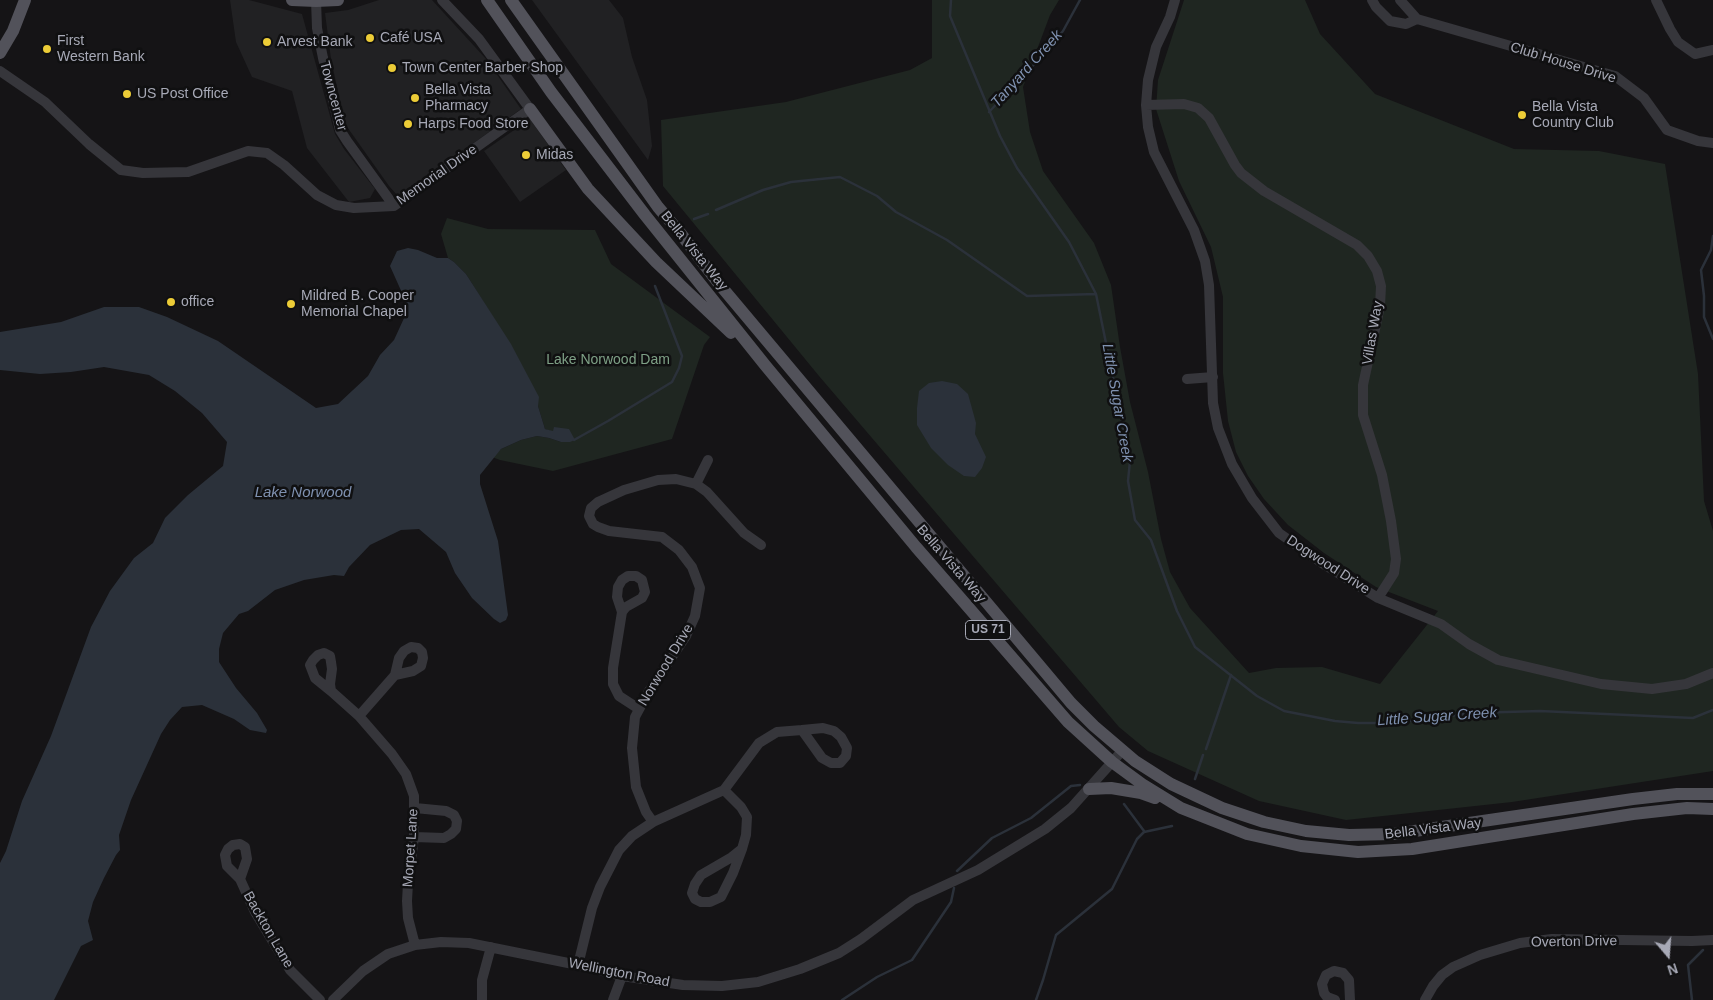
<!DOCTYPE html>
<html>
<head>
<meta charset="utf-8">
<style>
	body { margin:0 }
	#map { position:relative; width:1713px; height:1000px; overflow:hidden; background:#151416; font-family:Helvetica,sans-serif }
	canvas { display:block }
	.north { position:absolute; left:1643px; top:930px; width:50px; height:50px; -webkit-text-stroke:4px #101011; paint-order:stroke; rotate:162deg; font-size:14px; font-weight:700; line-height:20px; text-align:center; color:#a7a9b6 }
	.north::after { content:''; display:block; margin:auto; width:18px; height:22px; background:#a7a9b6; clip-path:polygon(50% 0,100% 100%,50% 72%,0 100%) }
</style>
</head>
<body>
<div id="map">
<canvas width="1713" height="1000"></canvas>
<div class="north">N</div>
</div>
<script>
const context = document.querySelector('canvas').getContext('2d');
context.lineJoin = 'round';
function paint(path, color) { context.fillStyle = color; context.fill(path, 'evenodd'); }
const shape = rows => new Path2D(rows.map(r => 'M' + r).join(''));
function trace(path, color, width, dash) { context.strokeStyle = color; context.lineWidth = width; context.lineCap = dash ? 'butt' : 'round'; context.setLineDash(dash || []); context.stroke(path); }
function drawText(font, color, halo, rows, align = 'center') {
  context.font = font + ' Helvetica,sans-serif'; context.lineWidth = 5; context.setLineDash([]); context.textBaseline = 'middle'; context.strokeStyle = halo; context.fillStyle = color; for (const [text, x, y, turn = 0] of rows) {
    context.save(); context.translate(x, y); context.rotate((+turn || 0) * Math.PI / 180); context.textAlign = isNaN(turn) ? turn : align; if (halo) context.strokeText(text, 0, 0); context.fillText(text, 0, 0); context.restore();
  }
}
const built = shape([
	[230,0,249,0,302,14,335,134,344,149,375,189,370,198,349,202,307,148,292,91,252,77,236,42],
	[379,0,432,0,486,59,521,109,403,194,397,195,389,186,345,124,331,59,325,13,348,10],
	[532,0,609,0,623,18,632,57,647,100,652,146,648,160],
	[530,119,566,170,520,202,484,151]
]);
const green = shape([
	[932,0,1059,0,1050,15,1023,87,1030,132,1043,171,1094,243,1111,285,1120,347,1130,402,1148,472,1161,539,1170,572,1190,608,1249,673,1276,668,1322,667,1380,684,1438,611,1376,587,1324,553,1288,525,1264,499,1248,476,1236,452,1228,421,1223,373,1223,297,1211,247,1179,181,1156,109,1158,80,1184,0,1305,0,1320,34,1375,94,1514,149,1599,151,1665,164,1698,374,1704,501,1713,531,1713,771,1512,802,1346,820,1259,801,1148,751,1119,727,819,376,663,186,661,120,786,102,910,70,932,58],
	[447,218,488,229,595,230,611,264,710,337,704,345,672,439,553,471,500,460,492,457,501,449,521,440,537,436,549,438,561,442,553,432,545,429,538,406,538,397,513,349,466,274,454,262,448,258,441,234]
]);
const water = shape([
	[408,248,418,250,437,258,448,258,454,262,466,274,511,344,539,397,538,406,545,429,553,431,554,427,569,429,575,440,570,442,561,442,549,438,537,436,521,440,501,449,480,475,480,484,498,541,508,615,506,620,500,623,494,619,472,598,455,573,446,552,419,529,401,530,370,545,349,567,344,576,334,575,304,580,275,590,248,611,239,614,223,633,219,649,219,662,236,688,257,713,267,730,266,733,250,730,234,719,202,705,182,707,170,720,161,734,131,800,119,835,120,850,116,855,104,878,93,902,88,921,93,940,81,946,54,1000,0,1000,0,863,6,851,22,801,51,736,91,627,110,591,134,558,153,543,165,518,188,495,223,466,227,442,202,413,175,391,149,375,104,367,71,372,40,374,0,370,0,332,61,322,104,307,139,307,167,317,218,341,316,408,338,404,368,376,380,355,394,340,405,316,407,304,390,266,397,251],
	[942,381,957,384,968,394,976,423,975,434,986,457,982,468,975,477,964,476,948,465,931,448,917,425,917,408,919,391,929,383]
]);
const stream = shape([
	[951,0,950,16,1000,136,1017,168,1069,242,1096,294,1130,461,1128,481,1135,520,1151,540,1177,611,1195,647,1257,696,1284,711,1335,721,1358,723,1393,723,1472,713,1540,711,1693,718,1713,710],
	[989,112,1043,55,1063,31,1080,0],
	[716,210,763,190,791,182,840,177,877,196,896,212,947,240,1027,296,1096,294],
	[694,219,708,214],
	[1713,236,1711,250,1701,270,1704,296,1704,317,1713,339],
	[574,440,608,421,672,382,679,368,682,356,655,286],
	[1206,749,1231,675],
	[1195,779,1203,755],
	[1124,804,1144,831],
	[957,871,992,838,1031,818,1071,786,1080,785],
	[842,1000,877,977,912,960,951,902,954,888],
	[1036,1000,1043,980,1056,935,1112,889,1137,839,1144,832,1172,826],
	[1692,1000,1688,965,1703,950]
]);
const minor = shape([
	[316,0,317,28,323,58,340,130,347,141,394,206],
	[1175,0,1170,17,1156,47,1148,80,1146,105,1148,127,1154,152,1194,230,1205,261,1209,285,1213,403,1218,428,1232,464,1252,498,1279,533,1322,563,1378,598,1441,624,1469,644,1498,660,1601,684,1652,689,1686,684,1713,673],
	[1372,0,1376,7,1390,21,1406,24,1417,19],
	[1400,0,1417,19,1615,76,1644,98,1667,130,1698,141,1713,143],
	[1656,0,1670,29,1678,42,1695,54,1713,50],
	[0,71,45,102,89,144,121,170,143,173,188,172,248,151,267,153,284,165,317,195,336,205,354,208,394,206,530,109,479,39,442,0],
	[1146,105,1184,104,1198,108,1209,118,1235,165,1241,173,1264,191,1357,245,1368,256,1377,271,1381,286,1380,306,1363,385,1363,415,1382,475,1391,521,1396,559,1394,573,1378,598],
	[1187,379,1213,377],
	[696,484,708,460],
	[622,612,617,597,618,587,622,580,628,576,636,576,642,580,645,592,642,598,626,607,622,612,613,668,613,684,619,696,639,709],
	[331,691,315,678,310,665,313,660,318,655,324,653,330,656,331,662,332,669,330,684,331,691,359,716,392,754,406,774,414,796,414,837,408,883,407,901,408,918,415,945],
	[359,716,395,675,413,671,421,666,423,658,422,652,418,648,411,647,404,651,399,658,395,675],
	[724,790,741,807,747,817,746,835,742,849,732,857,701,875,695,884,692,893,695,899,701,902,710,902,721,897,733,873,742,849],
	[653,822,646,812,636,787,632,748,635,717,649,691,686,636,695,616,700,588,692,567,679,550,662,537,609,531,598,527,593,524,589,516,591,508,598,502,624,490,658,480,676,479,696,484,707,492,744,533,761,545],
	[414,837,444,838,451,834,456,829,457,821,454,815,446,811,415,808],
	[240,879,247,859,245,847,240,844,233,845,228,849,225,855,227,866,240,879,255,912,290,970,320,1000],
	[578,965,592,908,600,887,619,850,632,836,653,822,724,790,759,743,777,732,802,730,822,758,831,763,840,763,846,756,847,748,841,737,834,731,823,728,802,730],
	[333,1000,363,971,388,954,415,945,441,942,469,943,578,965,622,976,683,985,722,986,758,982,800,969,839,953,861,939,913,900,978,870,1045,829,1071,808,1122,751],
	[482,1000,482,980,491,947],
	[613,1000,622,976],
	[1335,1000,1327,997,1324,993,1322,984,1326,975,1334,971,1343,973,1349,980,1350,1000],
	[1425,1000,1433,986,1442,975,1453,967,1480,955,1520,943,1552,939,1692,941,1713,940]
]);
const major = shape([
	[292,0,316,1,338,0],
	[487,0,551,92,645,215,765,365,916,547,1068,722,1112,762,1142,784,1181,808,1247,834,1301,846,1358,852,1412,849,1633,814,1687,808,1713,809],
	[511,0,658,207,681,234,720,285,1071,703,1094,726,1135,761,1171,784,1222,808,1264,822,1306,831,1349,835,1394,834,1633,799,1677,794,1713,794],
	[0,53,13,31,25,0],
	[530,109,588,189,656,262,731,333],
	[1089,789,1111,788,1141,793,1155,798]
]);
const markers = [
	[370,38,5,"#eccc37"],
	[267,42,5,"#eccc37"],
	[47,49,5,"#eccc37"],
	[392,68,5,"#eccc37"],
	[127,94,5,"#eccc37"],
	[415,98,5,"#eccc37"],
	[1522,115,5,"#eccc37"],
	[408,124,5,"#eccc37"],
	[526,155,5,"#eccc37"],
	[171,302,5,"#eccc37"],
	[291,304,5,"#eccc37"]
];
const shields = [
	[988,630,45]
];
const shieldNames = [
	["US 71",988,630]
];
const poiNames = [
	["Café USA",380,38],
	["First",57,41],
	["Western Bank",57,57],
	["Arvest Bank",277,42],
	["Town Center Barber Shop",402,68],
	["Bella Vista",425,90],
	["Pharmacy",425,106],
	["US Post Office",137,94],
	["Bella Vista",1532,107],
	["Country Club",1532,123],
	["Harps Food Store",418,124],
	["Midas",536,155],
	["Mildred B. Cooper",301,296],
	["Memorial Chapel",301,312],
	["office",181,302]
];
const streetNames = [
	["Club House Drive",1563,63,17],
	["Towncenter",333,96,75],
	["Memorial Drive",437,175,-35],
	["Bella Vista Way",694,251,51],
	["Villas Way",1373,333,-80],
	["Bella Vista Way",951,564,49],
	["Dogwood Drive",1328,565,33],
	["Norwood Drive",666,665,-59],
	["Bella Vista Way",1433,829,-7],
	["Morpet Lane",411,848,-86],
	["Backton Lane",268,930,60],
	["Overton Drive",1574,942,-1],
	["Wellington Road",619,973,11]
];
const parkNames = [
	["Lake Norwood Dam",608,360]
];
const waterNames = [
	["Tanyard Creek",1027,69,-48],
	["Little Sugar Creek",1117,403,80],
	["Lake Norwood",303,493],
	["Little Sugar Creek",1437,717,-4]
];
paint(built, '#212123');
paint(green, '#1f2621');
paint(water, '#2b313a');
trace(stream, '#2b313a', 2.5);
trace(minor, '#36363b', 10);
trace(major, '#52525a', 12);
for (const [x, y, r, color] of markers) { const dot = new Path2D(); dot.arc(x, y, r, 0, 2 * Math.PI); context.fillStyle = color; context.fill(dot); trace(dot, '#101011', 2); }
for (const [x, y, w] of shields) { const box = new Path2D(); box.roundRect(x - w / 2, y - 9.5, w, 19, 4); context.fillStyle = '#101011'; context.fill(box); trace(box, '#a7a9b6', 1); }
drawText('bold 12px', '#a7a9b6', null, shieldNames);
drawText('14px', '#a7a9b6', '#101011', poiNames, 'left');
drawText('14px', '#a7a9b6', '#101011', streetNames);
drawText('14px', '#7ea086', '#101011', parkNames);
drawText('italic 15px', '#7f91b0', '#101011', waterNames);
</script>
</body>
</html>
